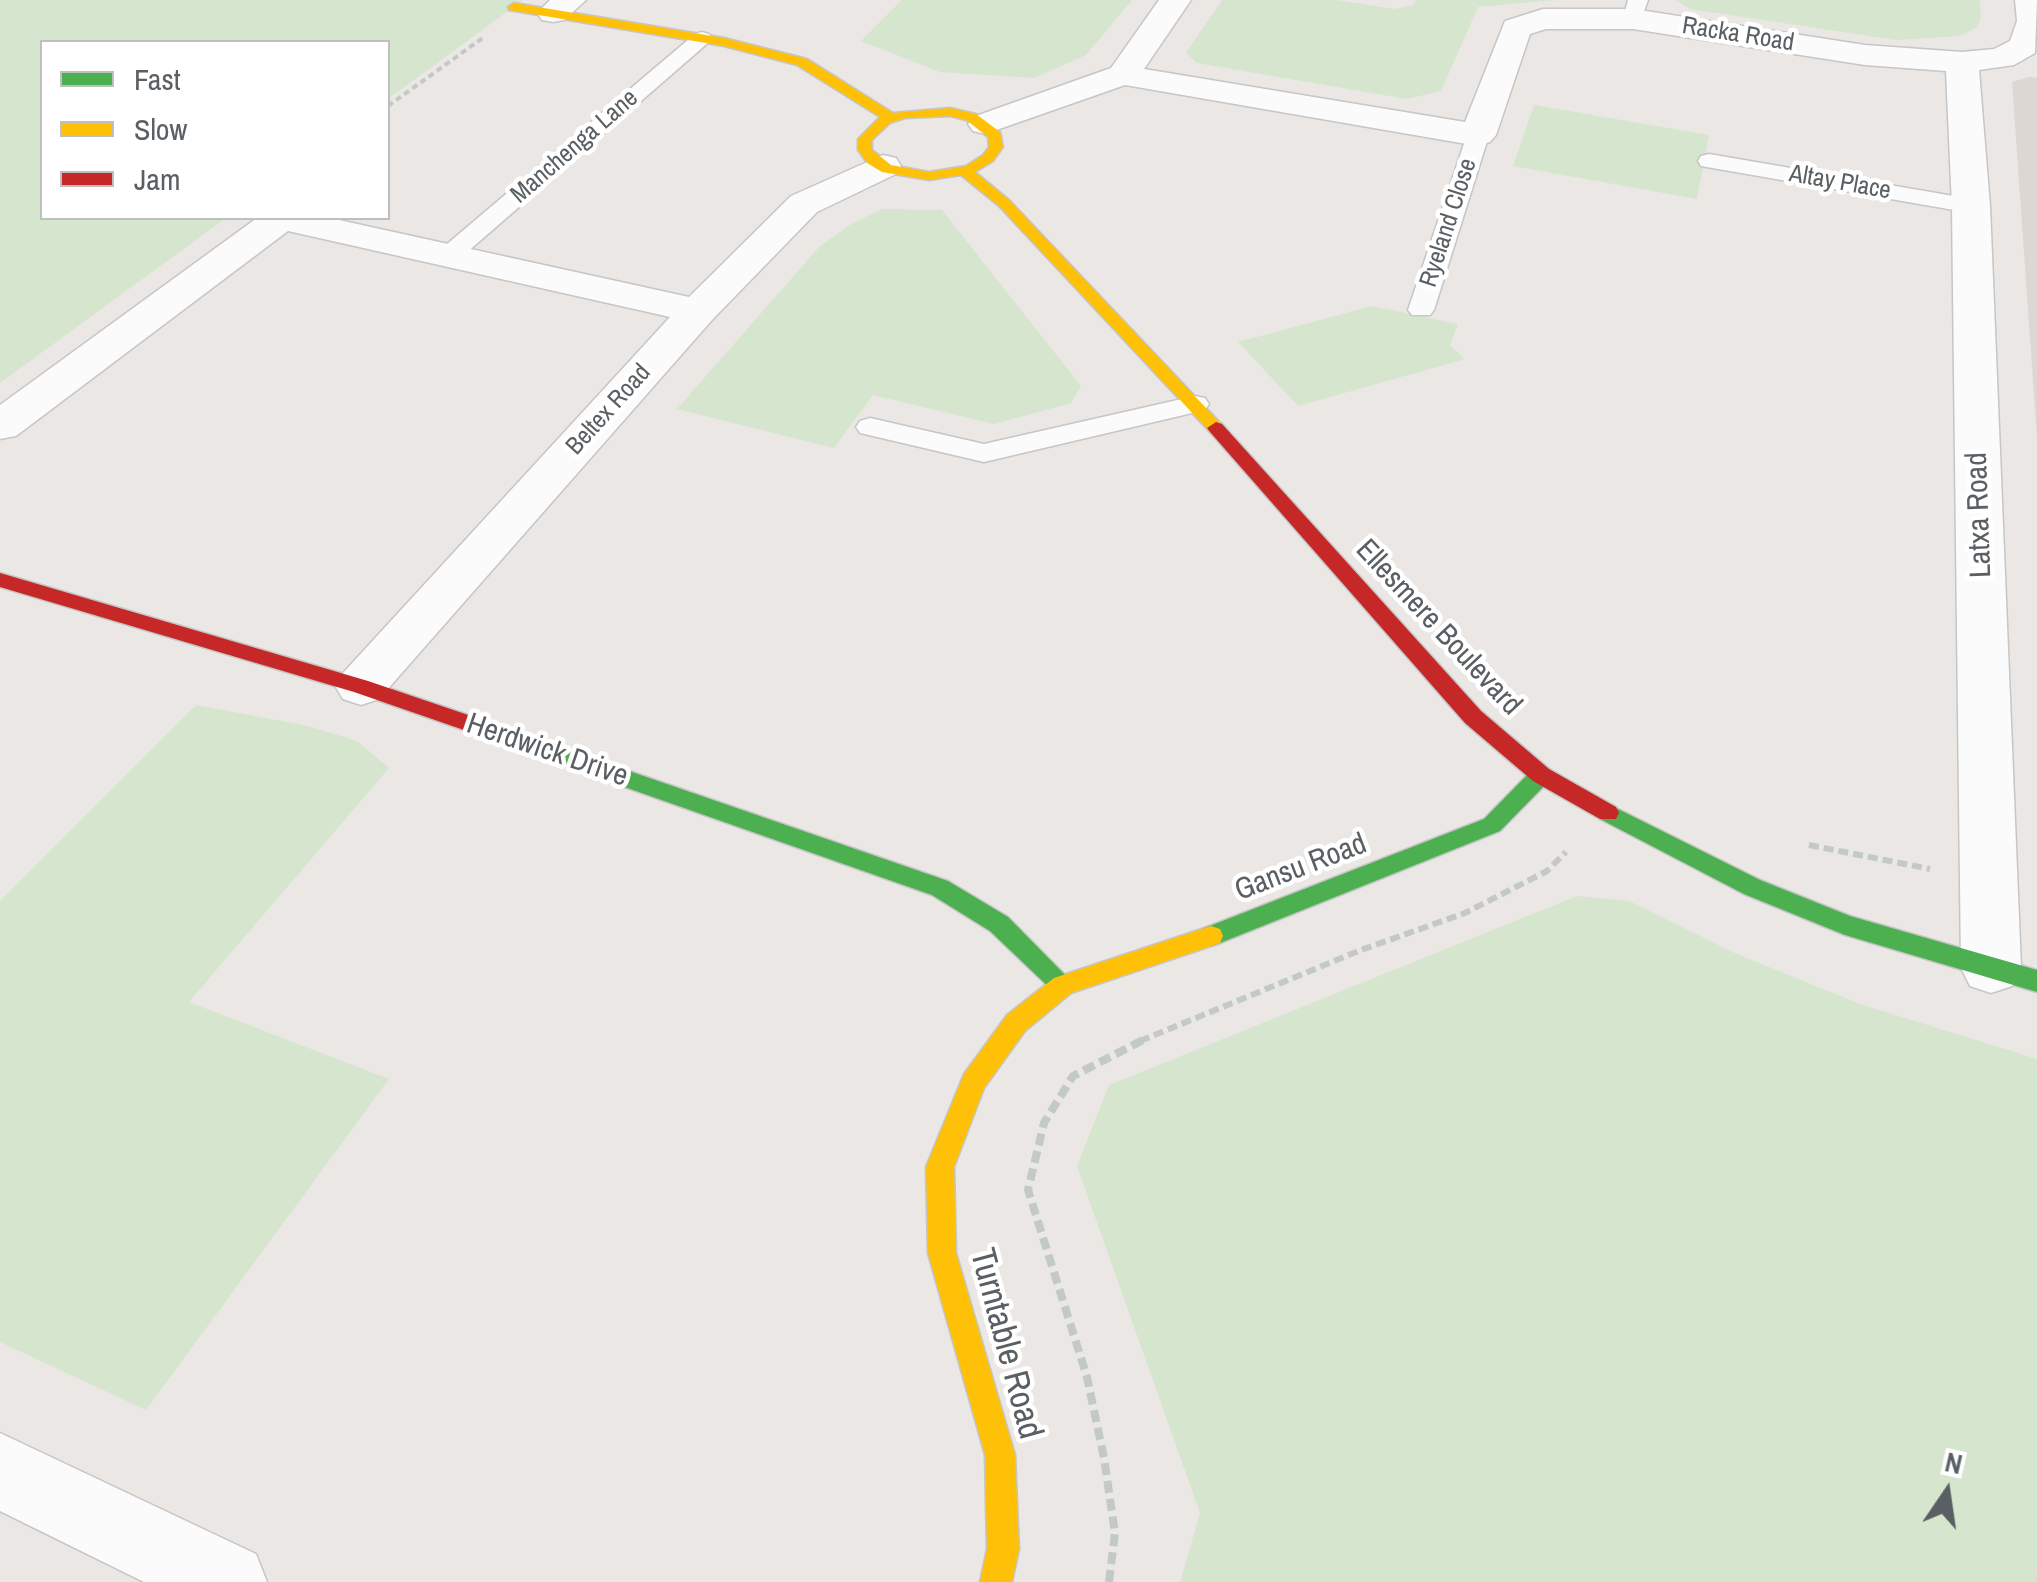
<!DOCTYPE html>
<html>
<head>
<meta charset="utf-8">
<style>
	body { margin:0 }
	#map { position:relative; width:2037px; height:1582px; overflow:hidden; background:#eae7e4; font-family:"Archivo Narrow",sans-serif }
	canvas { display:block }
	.legend { position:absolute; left:40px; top:40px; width:350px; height:180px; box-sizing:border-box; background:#fff; border:2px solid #bdbfc0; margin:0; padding:12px 18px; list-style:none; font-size:30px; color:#595f62 }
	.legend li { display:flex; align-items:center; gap:20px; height:50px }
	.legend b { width:50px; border:2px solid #bdbfc0 }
	.north { position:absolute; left:1897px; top:1442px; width:100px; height:100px; -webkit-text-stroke:8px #fff; paint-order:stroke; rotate:13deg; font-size:28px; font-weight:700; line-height:40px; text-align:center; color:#595f62 }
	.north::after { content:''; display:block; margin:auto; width:35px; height:45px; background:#595f62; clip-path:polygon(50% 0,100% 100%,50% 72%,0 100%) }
</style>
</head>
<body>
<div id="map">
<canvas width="2037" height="1582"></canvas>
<ul class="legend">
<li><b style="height:12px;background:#4caf50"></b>Fast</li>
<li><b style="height:12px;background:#ffc107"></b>Slow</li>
<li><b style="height:12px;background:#c62828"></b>Jam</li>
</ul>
<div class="north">N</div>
</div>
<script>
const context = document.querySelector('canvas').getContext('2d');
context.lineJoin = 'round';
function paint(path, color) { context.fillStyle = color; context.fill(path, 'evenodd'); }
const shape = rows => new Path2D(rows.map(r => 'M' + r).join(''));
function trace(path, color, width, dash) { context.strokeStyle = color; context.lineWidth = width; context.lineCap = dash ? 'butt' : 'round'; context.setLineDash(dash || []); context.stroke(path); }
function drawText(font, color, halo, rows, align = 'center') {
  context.font = font + ' "Archivo Narrow",sans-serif'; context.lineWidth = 9; context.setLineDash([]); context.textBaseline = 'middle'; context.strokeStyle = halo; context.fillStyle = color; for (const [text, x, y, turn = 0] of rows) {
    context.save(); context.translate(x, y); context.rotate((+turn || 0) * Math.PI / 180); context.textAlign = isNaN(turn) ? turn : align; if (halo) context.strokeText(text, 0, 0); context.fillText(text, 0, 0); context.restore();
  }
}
const education = shape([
	[2029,77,2037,78,2037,437,2012,82]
]);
const green = shape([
	[0,0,523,0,388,99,388,42,42,42,42,218,226,218,0,383],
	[902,0,1132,0,1086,55,1034,78,940,72,861,41],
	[1222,0,1337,0,1394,9,1413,5,1416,0,1556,0,1478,7,1441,91,1407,99,1197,63,1186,53],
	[1675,0,1980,0,1981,19,1977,27,1960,36,1896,40,1690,9],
	[1534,105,1709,135,1697,199,1513,166],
	[882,209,942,210,1081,386,1071,403,994,424,873,395,834,448,677,409,819,247,851,224],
	[1372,306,1458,324,1450,345,1465,359,1298,406,1238,342],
	[196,705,308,726,357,741,389,768,189,1002,389,1079,146,1410,0,1342,0,901],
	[1577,896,1629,901,1737,954,1860,1004,2037,1059,2037,1582,1180,1582,1200,1513,1077,1166,1109,1085]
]);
const pathFar2 = shape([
	[388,106,484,37]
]);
const pathFar1 = shape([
	[1809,845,1930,869],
	[1140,1041,1361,950,1465,913,1547,871,1566,852]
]);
const path = shape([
	[1109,1582,1115,1533,1104,1458,1087,1377,1028,1190,1044,1123,1073,1076,1145,1039]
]);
const lane = shape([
	[1628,0,1648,0,1640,23,1626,23,1623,19,1628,0],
	[702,32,709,34,712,38,709,42,458,260,440,260,437,255,440,250,695,34,702,32],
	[1478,128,1489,135,1434,310,1430,315,1412,315,1408,310,1467,135,1478,128],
	[1709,154,1971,199,1983,206,1971,213,1701,166,1698,161,1701,156,1709,154],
	[1195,396,1205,398,1209,404,1205,410,984,462,860,433,856,427,860,421,870,418,984,444,1195,396]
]);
const street = shape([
	[550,0,586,0,564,20,553,22,542,20,537,13,550,0],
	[1159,0,1191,0,1144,69,1465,122,1505,21,1543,9,1633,9,1865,45,1962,52,1994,49,2010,41,2017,21,2015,0,2037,0,2035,53,2014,65,1979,70,1990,206,2021,968,2012,986,1991,993,1970,986,1961,968,1952,206,1946,71,1865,65,1633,29,1546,29,1530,34,1496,135,1490,142,1478,146,1125,85,985,134,973,131,968,124,973,117,1111,68,1159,0],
	[883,155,896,158,901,166,896,174,817,212,712,320,379,699,361,705,343,699,335,686,343,673,670,317,288,231,16,436,0,439,0,405,257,218,330,218,689,297,791,196,883,155],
	[0,1433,256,1554,267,1582,144,1582,0,1511,0,1433]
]);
const fast = shape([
	[516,732,948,881,1008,917,1075,985,1072,992,1063,996,1054,992,990,931,932,895,508,746,505,740,516,732],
	[1541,767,1549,769,1552,775,1549,781,1500,831,1220,943,1211,946,1202,943,1199,936,1202,929,1484,819,1533,769,1541,767],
	[1608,804,1760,880,1850,916,2037,970,2037,992,1845,935,1744,894,1600,819,1597,813,1600,807,1608,804]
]);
const slow = shape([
	[514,3,724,38,807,59,893,113,950,108,976,114,1000,132,1003,147,993,161,975,172,1009,200,1225,428,1222,432,1210,432,999,206,961,175,929,180,882,172,867,163,858,150,858,139,880,117,797,65,724,46,509,10,508,7,514,3],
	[950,116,966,120,988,137,989,147,983,155,966,166,929,172,891,165,872,150,872,140,890,123,905,118,950,116],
	[1211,926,1220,929,1223,936,1220,943,1071,993,1025,1031,984,1088,954,1167,956,1253,1015,1455,1019,1549,1012,1582,980,1582,987,1549,985,1455,928,1253,926,1167,964,1074,1007,1015,1054,978,1211,926]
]);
const jam = shape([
	[1216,422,1222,424,1481,711,1549,769,1616,807,1619,813,1616,819,1600,819,1533,781,1465,723,1210,432,1207,428,1216,422],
	[0,573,368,681,524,734,527,740,516,748,354,692,0,587,0,573]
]);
const farStreetnames = [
	["Racka Road",1738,35,9],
	["Manchenga Lane",575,147,-41],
	["Altay Place",1840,183,10],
	["Ryeland Close",1449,223,-72],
	["Beltex Road",609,410,-48]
];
const streetNames = [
	["Latxa Road",1980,515,-92],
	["Ellesmere Boulevard",1438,628,47],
	["Herdwick Drive",547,751,19],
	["Gansu Road",1301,868,-21]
];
const nearStreetnames = [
	["Turntable Road",1005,1344,75]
];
paint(education, '#dcd7d3');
paint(green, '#d6e6ce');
trace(lane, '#c6c6c6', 3);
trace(street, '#c6c6c6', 3);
trace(fast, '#c6c6c6', 3);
trace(slow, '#c6c6c6', 3);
trace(jam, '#c6c6c6', 3);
trace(pathFar2, '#c3c9c5', 4, [6, 4]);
trace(pathFar1, '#c3c9c5', 6, [10, 5]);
trace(path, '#c3c9c5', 8, [12, 6]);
paint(lane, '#fcfbfb');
paint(street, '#fcfbfb');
paint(fast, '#4caf50');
paint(slow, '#ffc107');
paint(jam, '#c62828');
drawText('25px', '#595f62', '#fff', farStreetnames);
drawText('30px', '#595f62', '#fff', streetNames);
drawText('35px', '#595f62', '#fff', nearStreetnames);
</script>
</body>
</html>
